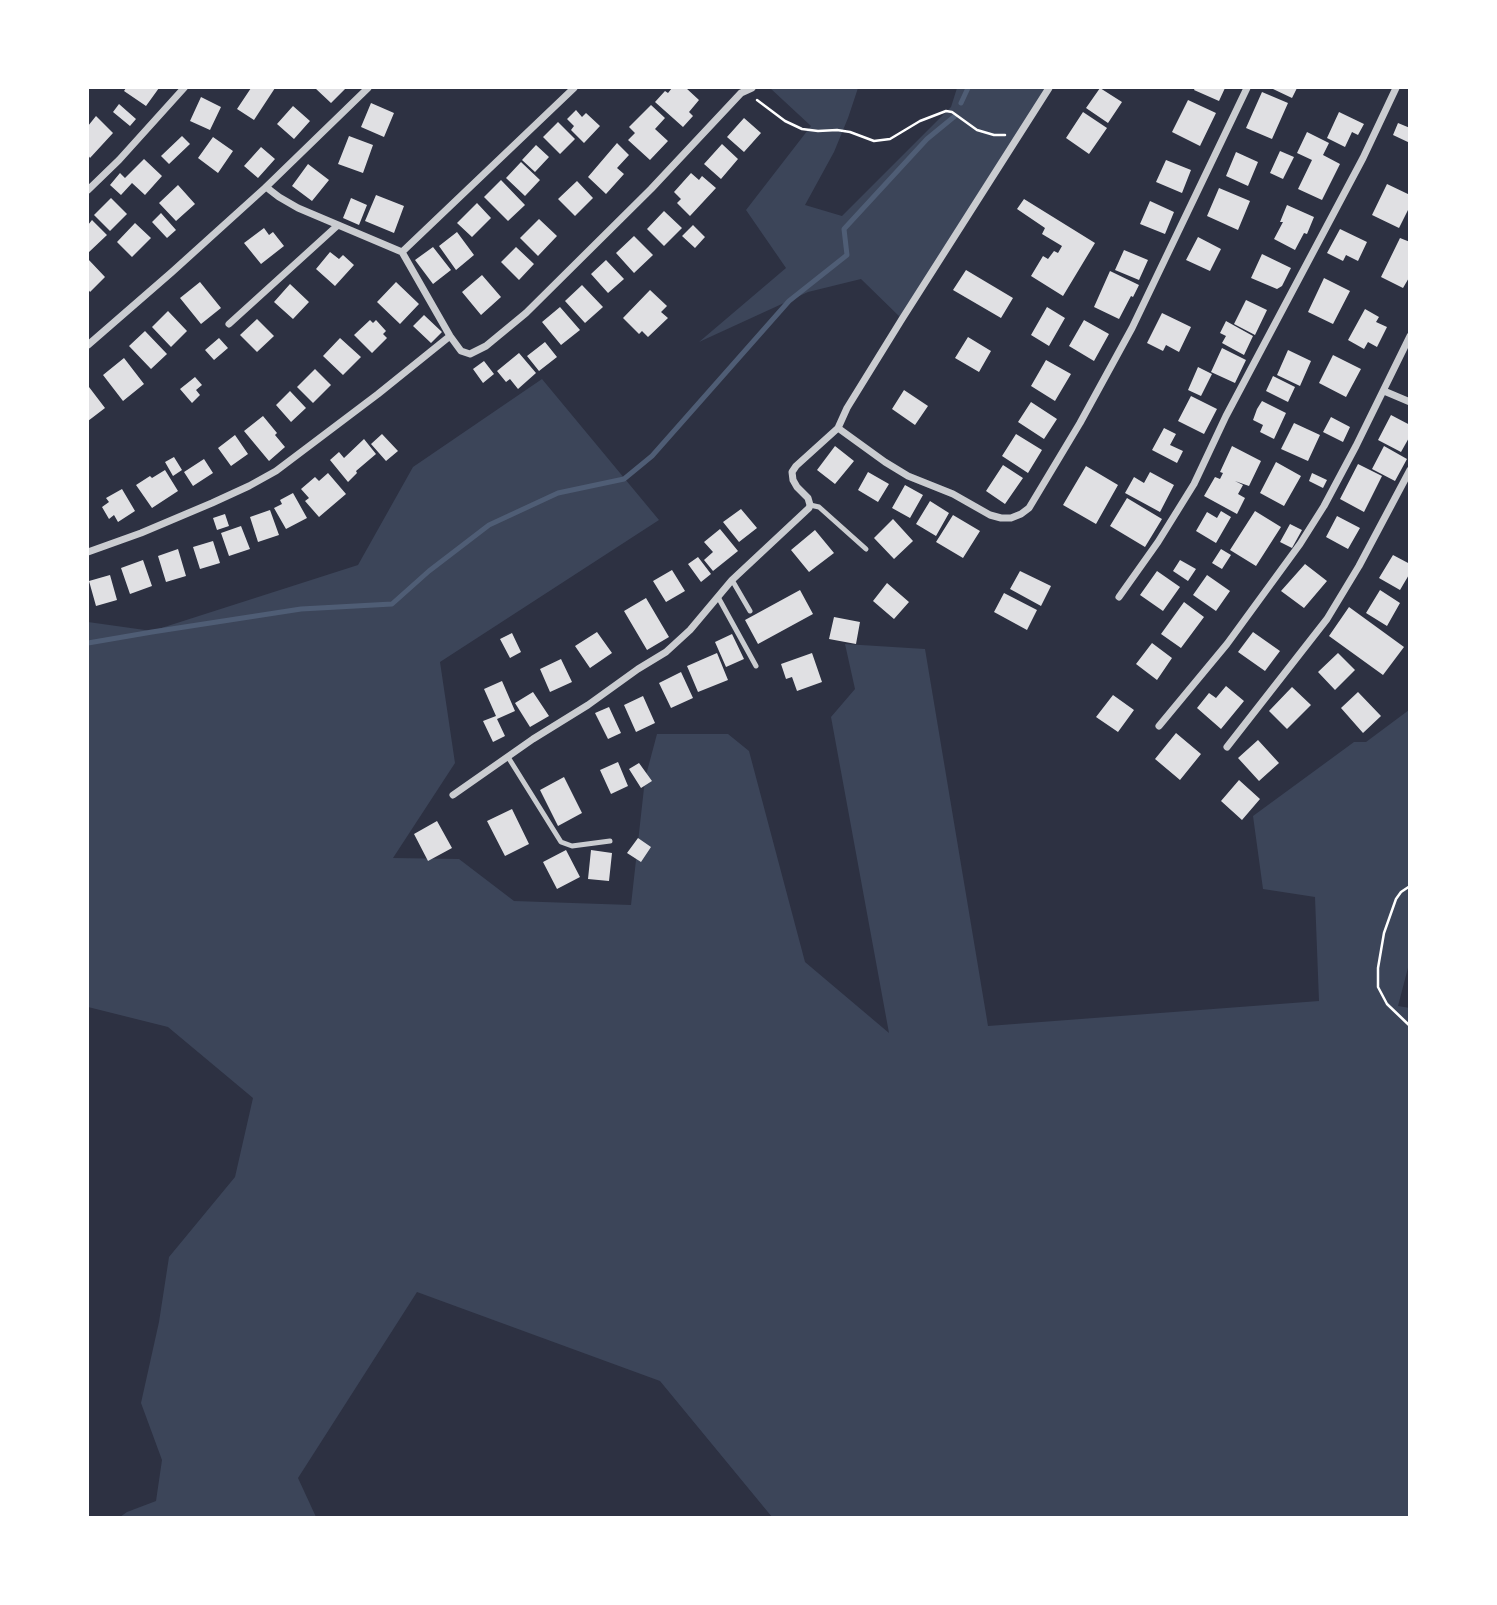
<!DOCTYPE html>
<html>
<head>
<meta charset="utf-8">
<style>
	body { margin:0 }
	#map { position:relative; width:1497px; height:1605px; overflow:hidden; background:#2d3142; font-family:"Alegreya Sans",sans-serif }
	canvas { display:block }
	.frame { position:absolute; inset:0; border:89px solid #fff; pointer-events:none }
</style>
</head>
<body>
<div id="map">
<canvas width="1497" height="1605"></canvas>
<div class="frame"></div>
</div>
<script>
const context = document.querySelector('canvas').getContext('2d');
context.lineJoin = 'round';
function paint(path, color) { context.fillStyle = color; context.fill(path, 'evenodd'); }
const shape = rows => new Path2D(rows.map(r => 'M' + r).join(''));
function trace(path, color, width, dash) { context.strokeStyle = color; context.lineWidth = width; context.lineCap = dash ? 'butt' : 'round'; context.setLineDash(dash || []); context.stroke(path); }
const green = shape([
	[770,88,858,88,848,118,834,152,805,205,842,216,951,107,957,88,1049,88,902,319,861,279,808,292,699,342,786,268,746,210,811,126],
	[542,379,659,520,440,662,455,763,393,858,459,859,514,901,631,905,645,779,657,734,728,734,749,751,805,962,889,1033,831,717,855,689,845,644,925,649,988,1026,1319,1001,1315,897,1263,889,1253,816,1354,742,1366,742,1409,710,1410,960,1398,1006,1410,1008,1409,1517,772,1517,660,1381,417,1292,298,1478,316,1517,120,1517,127,1512,156,1501,162,1460,141,1403,159,1322,169,1257,235,1177,253,1098,168,1027,88,1007,88,622,152,631,358,565,413,467]
]);
const stream = shape([
	[961,103,968,88],
	[88,643,152,632,301,609,392,604,429,571,489,525,558,493,624,479,652,456,789,301,847,255,844,229,927,139,955,116]
]);
const building = shape([
	[126,88,159,88,146,106,124,91],
	[251,88,275,88,254,120,237,109],
	[315,88,346,88,331,103],
	[672,88,686,88,699,100,689,112,693,116,683,127,655,102,665,91,668,93],
	[1100,88,1122,102,1108,123,1086,108],
	[1195,88,1225,88,1219,101,1194,90],
	[1273,88,1297,88,1292,98,1273,89],
	[1262,92,1288,103,1272,139,1246,128],
	[201,97,221,107,210,130,190,121],
	[1188,100,1216,113,1200,146,1172,132],
	[371,103,394,113,384,137,361,127],
	[119,104,136,119,130,126,113,112],
	[651,105,665,118,655,129,668,141,650,160,628,140,635,133,629,127],
	[293,106,310,121,294,139,277,124],
	[576,110,582,117,586,113,600,126,584,143,571,130,574,126,567,119],
	[1083,112,1107,128,1089,154,1066,138],
	[1339,112,1364,124,1358,135,1352,132,1345,147,1327,138],
	[96,116,113,133,90,158,88,155,88,126],
	[744,118,761,133,744,152,727,137],
	[558,122,575,139,560,154,543,137],
	[1398,123,1410,128,1410,143,1393,135],
	[1307,132,1329,143,1323,155,1340,164,1322,200,1298,189,1312,160,1297,153],
	[182,136,190,144,169,164,161,156],
	[349,136,373,145,363,173,338,164],
	[213,137,233,151,218,173,198,158],
	[617,143,629,155,617,168,624,174,606,194,588,177],
	[722,144,738,159,721,179,704,164],
	[536,145,549,157,535,172,522,160],
	[261,147,275,159,258,178,244,166],
	[1280,151,1294,157,1283,179,1270,173],
	[1236,152,1258,162,1248,186,1226,176],
	[144,159,162,176,145,195,132,183,121,195,110,185,120,173,125,178],
	[1166,160,1191,170,1182,193,1156,182],
	[521,162,540,180,525,196,506,178],
	[308,164,329,180,312,201,292,186],
	[691,173,699,180,702,176,716,188,690,216,677,203,681,199,674,192],
	[501,180,525,205,508,221,484,197],
	[577,181,593,198,575,216,558,199],
	[1387,184,1410,195,1410,206,1399,228,1372,215],
	[178,185,195,204,176,221,159,203],
	[1219,188,1250,201,1238,230,1207,216],
	[376,195,404,206,394,233,365,221],
	[111,198,127,214,110,231,94,215],
	[351,198,367,205,359,225,343,218],
	[1024,199,1095,243,1063,296,1031,276,1043,256,1048,259,1054,251,1058,253,1062,246,1042,234,1045,228,1017,209],
	[1150,201,1174,212,1165,234,1140,224],
	[477,203,491,218,472,237,457,223],
	[1287,205,1314,217,1307,234,1304,233,1295,250,1274,239,1283,222,1280,222],
	[664,211,682,228,664,246,647,229],
	[161,213,176,230,167,238,152,222],
	[539,219,557,236,538,256,520,238],
	[92,220,107,235,88,253,88,225],
	[135,223,151,238,132,257,117,242],
	[693,225,705,237,695,248,682,236],
	[264,228,269,235,273,232,284,246,261,264,244,243],
	[1340,229,1367,242,1358,261,1346,255,1343,261,1327,253],
	[457,232,474,255,456,270,439,246],
	[634,236,653,255,634,273,616,253],
	[1198,237,1221,249,1210,271,1186,260],
	[1400,238,1410,242,1410,276,1403,288,1381,277],
	[433,247,451,270,433,284,415,260],
	[516,247,534,264,519,280,501,262],
	[1124,250,1148,260,1139,280,1115,270],
	[330,252,339,259,343,255,354,265,335,286,316,269],
	[1262,254,1291,268,1282,286,1277,289,1251,278],
	[88,259,105,277,90,292,88,289],
	[606,260,624,279,608,293,591,274],
	[966,270,1013,298,1001,318,953,290],
	[1110,271,1139,285,1133,297,1131,296,1119,319,1094,307],
	[482,275,501,297,481,315,462,292],
	[1324,278,1350,291,1333,324,1308,312],
	[200,282,221,308,201,324,180,298],
	[396,282,419,304,400,324,377,302],
	[290,284,309,302,293,319,274,302],
	[582,285,603,307,585,323,565,301],
	[650,290,667,306,661,312,668,318,648,337,642,331,639,334,623,318],
	[1246,300,1267,310,1255,335,1234,324],
	[560,307,580,330,561,345,542,322],
	[1047,307,1065,318,1049,346,1031,335],
	[1365,309,1379,317,1376,322,1387,327,1377,347,1368,342,1364,349,1348,340],
	[168,311,187,331,171,347,152,327],
	[1162,313,1191,327,1179,352,1166,345,1163,351,1147,343],
	[424,315,442,332,431,343,413,326],
	[257,319,274,336,257,352,240,335],
	[370,320,373,323,376,320,386,331,383,334,387,338,372,353,354,335],
	[1084,320,1109,334,1094,361,1069,346],
	[1226,321,1253,336,1244,355,1222,343,1226,336,1220,333],
	[145,331,167,354,151,369,129,346],
	[968,337,991,351,979,372,955,358],
	[219,338,228,348,214,360,205,350],
	[340,338,361,357,343,375,323,356],
	[545,342,557,357,539,371,527,356],
	[1222,348,1246,360,1235,383,1211,372],
	[1288,350,1311,361,1300,386,1277,375],
	[519,353,536,373,518,389,510,379,506,382,497,371],
	[1333,355,1361,369,1346,397,1319,383],
	[124,358,144,384,123,401,103,375],
	[1046,360,1071,374,1055,401,1031,386],
	[484,361,494,374,483,383,473,369],
	[1198,367,1212,374,1201,396,1188,390],
	[315,369,331,385,313,403,297,387],
	[1273,376,1295,387,1288,402,1266,391],
	[195,377,202,385,196,390,200,395,192,403,180,389],
	[89,387,105,408,88,421,88,388],
	[904,390,928,406,915,425,892,409],
	[290,391,306,408,291,422,276,405],
	[1191,396,1217,409,1204,434,1178,421],
	[1262,401,1286,413,1274,439,1260,432,1263,425,1253,420,1257,409],
	[1031,402,1057,419,1044,439,1018,422],
	[1391,415,1410,425,1410,436,1401,452,1378,440],
	[263,416,277,433,275,435,285,447,269,461,244,431],
	[1331,417,1350,427,1343,442,1323,432],
	[1294,423,1320,435,1308,461,1281,449],
	[1164,428,1176,434,1170,445,1183,451,1177,463,1152,450],
	[382,434,398,451,386,461,371,444],
	[1016,434,1042,450,1028,473,1002,456],
	[235,435,248,454,231,466,218,448],
	[364,439,376,454,356,471,357,473,348,482,330,460,339,452,344,458],
	[835,446,854,461,835,484,817,470],
	[1232,446,1261,461,1249,486,1235,481,1243,485,1238,494,1245,498,1237,514,1204,496,1215,477,1220,479,1223,473,1220,472],
	[1384,446,1407,459,1395,481,1372,469],
	[174,457,182,470,173,476,165,462],
	[204,459,213,473,193,486,184,472],
	[1276,462,1301,476,1284,506,1260,493],
	[1358,464,1382,476,1364,512,1340,499],
	[1003,465,1023,478,1005,504,986,491],
	[1086,466,1118,485,1096,524,1063,505],
	[165,470,178,491,152,508,136,485,150,476,152,478],
	[868,472,889,484,878,502,858,490],
	[1150,472,1174,485,1160,512,1125,493,1134,477,1144,483],
	[328,473,346,494,319,517,305,501,309,498,301,489,315,477,319,481],
	[1312,473,1327,480,1323,488,1309,481],
	[905,485,923,495,910,518,892,508],
	[122,489,135,511,118,522,114,515,109,519,102,507,109,502,106,498],
	[293,493,307,518,286,529,274,508,282,504,280,500],
	[1127,498,1162,519,1145,547,1110,526],
	[930,501,949,513,936,536,916,524],
	[741,509,757,528,739,542,723,522],
	[270,510,279,535,258,542,250,517],
	[1221,511,1231,517,1216,543,1196,531,1207,512,1217,518],
	[1255,511,1281,527,1256,566,1230,550],
	[225,514,229,526,217,530,213,518],
	[953,515,980,531,963,558,936,542],
	[1337,516,1360,528,1348,549,1326,537],
	[893,519,913,541,894,559,874,538],
	[1290,524,1302,530,1292,548,1280,542],
	[241,526,250,549,229,556,221,533],
	[720,529,738,551,713,571,704,560,713,552,704,542],
	[815,530,834,553,809,572,791,550],
	[213,541,220,563,200,569,193,547],
	[178,549,186,576,166,582,158,556],
	[1221,549,1231,555,1222,569,1212,563],
	[1393,555,1410,564,1410,573,1400,590,1379,578],
	[698,557,711,574,701,582,688,564],
	[143,560,152,586,130,594,121,568],
	[1180,560,1196,569,1188,581,1173,571],
	[1305,564,1327,581,1304,608,1281,591],
	[672,570,685,591,666,602,653,581],
	[1020,571,1051,586,1041,606,1010,589],
	[1157,571,1180,587,1163,611,1140,595],
	[110,575,117,600,96,606,89,581],
	[1207,575,1230,591,1216,611,1193,595],
	[887,583,909,602,894,619,873,601],
	[800,590,813,614,758,644,745,620],
	[1380,590,1400,603,1387,626,1366,613],
	[1004,593,1037,610,1027,630,994,612],
	[646,598,669,637,647,650,624,611],
	[1184,602,1204,617,1181,648,1161,634],
	[1349,607,1404,647,1383,675,1329,636],
	[834,617,860,622,856,644,829,639],
	[597,632,612,653,590,668,575,646],
	[1253,632,1280,651,1265,671,1238,652],
	[512,633,521,652,510,658,500,639],
	[732,634,744,659,726,667,715,642],
	[1152,643,1172,658,1157,680,1136,664],
	[717,653,728,680,698,692,687,666],
	[812,653,822,682,797,691,792,677,786,679,781,664],
	[1338,653,1355,670,1335,690,1318,672],
	[561,659,572,682,550,692,540,669],
	[681,672,693,698,671,708,659,683],
	[502,681,515,711,497,719,505,736,493,742,483,721,496,716,484,689],
	[1226,686,1244,701,1221,729,1197,708,1209,693,1216,698],
	[1292,687,1311,705,1287,729,1269,711],
	[533,692,549,716,530,727,515,703],
	[1358,692,1381,716,1363,733,1341,708],
	[1113,695,1134,710,1118,732,1096,717],
	[643,696,655,723,636,732,624,705],
	[609,707,621,733,608,739,595,713],
	[1176,733,1201,754,1180,780,1155,759],
	[1258,740,1279,763,1259,781,1238,758],
	[618,762,628,786,611,794,600,770],
	[639,763,652,781,641,788,629,769],
	[564,777,582,813,558,826,540,790],
	[1239,780,1260,799,1242,820,1221,801],
	[512,809,529,844,505,856,487,821],
	[437,821,452,848,428,861,414,834],
	[638,838,651,847,641,862,627,853],
	[566,850,580,877,557,889,543,862],
	[591,850,612,853,609,881,588,879]
]);
const path = shape([
	[757,100,785,121,802,129,818,131,837,130,850,132,874,141,890,139,920,121,946,111,952,112,977,130,994,135,1005,135],
	[1410,886,1401,892,1396,899,1384,933,1378,968,1378,987,1387,1004,1410,1026]
]);
const service = shape([
	[810,505,819,507,866,549],
	[732,580,750,611],
	[718,597,756,666],
	[508,757,561,842,572,846,610,841]
]);
const minor = shape([
	[266,187,279,197,298,208,402,252,450,336,461,351,470,354,486,346,526,313,651,189,741,93,752,88],
	[88,190,119,160,184,88],
	[402,252,574,88],
	[229,324,338,225],
	[88,345,172,272,266,187,368,88],
	[1384,391,1410,402],
	[838,428,885,462,908,476,953,494,990,515,1001,518,1011,518,1021,514,1029,508,1080,423,1132,328,1247,88],
	[88,552,141,533,212,503,249,486,276,471,378,394,450,336],
	[1119,597,1158,542,1194,484,1226,416,1363,158,1396,88],
	[1159,726,1227,644,1300,544,1324,506,1356,446,1410,336],
	[1227,747,1327,619,1359,566,1410,470],
	[453,795,533,739,588,705,638,669,666,652,690,630,732,580,809,508,810,505,808,498,797,487,793,480,792,472,796,466,838,428,847,408,902,319,1049,88]
]);
paint(green, '#3c4559');
trace(stream, '#4f5d75', 5);
paint(building, '#e0e0e3');
trace(path, '#fff', 2.5);
trace(service, '#caccd0', 5);
trace(minor, '#caccd0', 7);
</script>
</body>
</html>
